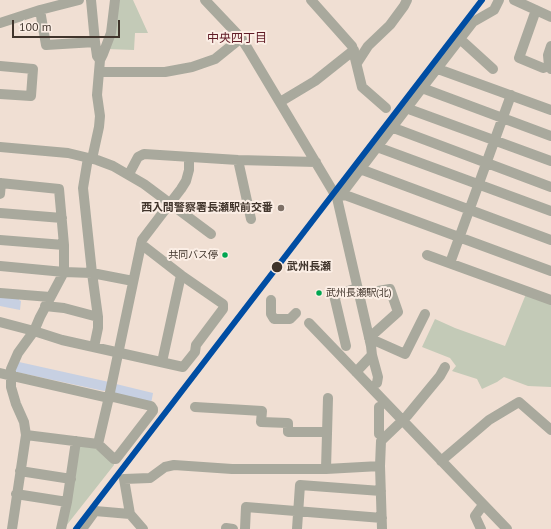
<!DOCTYPE html>
<html>
<head>
<meta charset="utf-8">
<style>
	body { margin:0 }
	#map { position:relative; width:551px; height:529px; overflow:hidden; background:#f0dfd3; font-family:"PT Sans",sans-serif }
	canvas { display:block }
	.scale { position:absolute; left:12px; top:20px; width:108px; height:18px; box-sizing:border-box; border:2px solid #40342b; border-top:0; padding-left:5px; font-size:12px; line-height:14px; white-space:nowrap; color:#40342b; -webkit-text-stroke:3px #fbeee5; paint-order:stroke }
</style>
</head>
<body>
<div id="map">
<canvas width="551" height="529"></canvas>
<div class="scale">100 m</div>
</div>
<script>
const context = document.querySelector('canvas').getContext('2d');
context.lineJoin = 'round';
function paint(path, color) { context.fillStyle = color; context.fill(path, 'evenodd'); }
const shape = rows => new Path2D(rows.map(r => 'M' + r).join(''));
function trace(path, color, width, dash) { context.strokeStyle = color; context.lineWidth = width; context.lineCap = dash ? 'butt' : 'round'; context.setLineDash(dash || []); context.stroke(path); }
function drawText(font, color, halo, rows, align = 'center') {
  context.font = font + ' "PT Sans","Noto Sans JP",sans-serif'; context.lineWidth = 4; context.setLineDash([]); context.textBaseline = 'middle'; context.strokeStyle = halo; context.fillStyle = color; for (const [text, x, y, turn = 0] of rows) {
    context.save(); context.translate(x, y); context.rotate((+turn || 0) * Math.PI / 180); context.textAlign = isNaN(turn) ? turn : align; if (halo) context.strokeText(text, 0, 0); context.fillText(text, 0, 0); context.restore();
  }
}
const green = shape([
	[118,0,133,0,148,33,135,33,134,50,107,49],
	[526,294,551,303,551,387,528,386,504,377,497,382,482,389,477,379,452,371,456,366,450,358,422,347,435,319,455,328,505,346],
	[79,445,98,447,114,463,114,465,66,526]
]);
const water = shape([
	[0,296,19,298,19,300,21,301,20,310,0,306],
	[19,362,109,382,107,390,104,391,16,372,15,369],
	[116,384,153,393,151,404,114,394]
]);
const minor = shape([
	[91,0,95,42,97,56,100,60],
	[205,0,241,38,248,49,337,198,371,346,372,355,356,372],
	[311,0,352,46,362,87,386,108],
	[514,0,551,17],
	[40,10,46,45,95,42],
	[536,10,519,58,543,68,549,66],
	[0,23,40,10,79,0],
	[460,39,493,69],
	[551,46,548,55,549,66,551,69],
	[357,63,368,46,390,25,404,6,407,0],
	[0,66,33,69,31,96,0,94],
	[438,69,551,110],
	[99,72,165,72,192,67,215,59,241,38],
	[422,88,551,136],
	[280,102,315,81,354,50],
	[406,108,551,161],
	[391,127,551,187],
	[0,147,68,153,97,160,113,166,144,184,211,234],
	[377,147,551,211],
	[88,158,83,188,92,273,98,317,98,328,94,347],
	[92,159,99,127,100,116,97,95,100,60,103,54,111,33,115,0],
	[238,160,251,219],
	[360,169,551,240],
	[129,174,138,157,144,154,238,160,316,162],
	[0,183,59,189,64,245,64,272,40,317,34,331,18,353,11,369,11,387,16,404,24,422,26,435,12,529],
	[0,194,1,183],
	[340,196,345,195,551,271],
	[337,198,340,196,422,88,473,22,494,10,499,0],
	[0,213,62,218],
	[0,240,64,245],
	[427,255,551,300],
	[450,263,511,95],
	[0,266,64,272,92,273,133,281],
	[0,293,50,297],
	[360,294,390,289,398,312,369,338,405,354,425,314],
	[271,300,271,314,274,319,290,319,296,313],
	[45,306,64,308,98,317],
	[0,322,34,331,62,340,183,367,195,352,196,345,223,309,223,304,181,275,141,244],
	[309,323,507,529],
	[346,346,334,295,358,288],
	[372,355,378,377,377,383],
	[162,362,181,275],
	[0,373,104,397,113,397,151,406,153,409,153,411,116,459,114,459,98,444,26,435],
	[195,407,262,411,261,422,288,423,288,432,327,432],
	[379,434,379,407],
	[98,444,109,397,142,240,181,189,186,181,189,170,189,157],
	[441,461,489,420,519,402,551,430],
	[326,469,328,398],
	[20,471,71,479],
	[16,494,67,502],
	[130,514,124,479,150,478,165,467,174,465,232,469,326,469,380,466],
	[61,529,67,502,76,441],
	[82,529,95,511,130,514,143,529],
	[226,529,226,528,233,529],
	[245,529,246,507,382,518],
	[297,529,300,485,381,491],
	[382,529,380,466,381,441,407,416,440,376,445,367],
	[481,529,475,516,483,505]
]);
const rail1 = shape([
	[76,529,482,0]
]);
const markers = [
	[281,208,4,"#7e7066"],
	[225,255,3.5,"#00a651"],
	[277,267,6,"#40342b"],
	[319,293,3.5,"#00a651"]
];
const busNames = [
	["共同バス停",218,255],
	["武州長瀬駅(北)",326,293,"left"]
];
const poiNames = [
	["西入間警察署長瀬駅前交番",273,208]
];
const stopNames = [
	["武州長瀬",287,267]
];
const neighbourhoodNames = [
	["中央四丁目",237,39]
];
paint(green, '#c3cab7');
paint(water, '#c7d0e2');
trace(minor, '#a9a99d', 10);
trace(rail1, '#004da3', 6);
for (const [x, y, r, color] of markers) { const dot = new Path2D(); dot.arc(x, y, r, 0, 2 * Math.PI); context.fillStyle = color; context.fill(dot); trace(dot, '#fbeee5', 1.5); }
drawText('10px', '#40342b', '#fbeee5', busNames, 'right');
drawText('bold 11px', '#40342b', '#fbeee5', poiNames, 'right');
drawText('bold 11px', '#40342b', '#fbeee5', stopNames, 'left');
drawText('12px', '#601b26', '#fbeee5', neighbourhoodNames);
</script>
</body>
</html>
